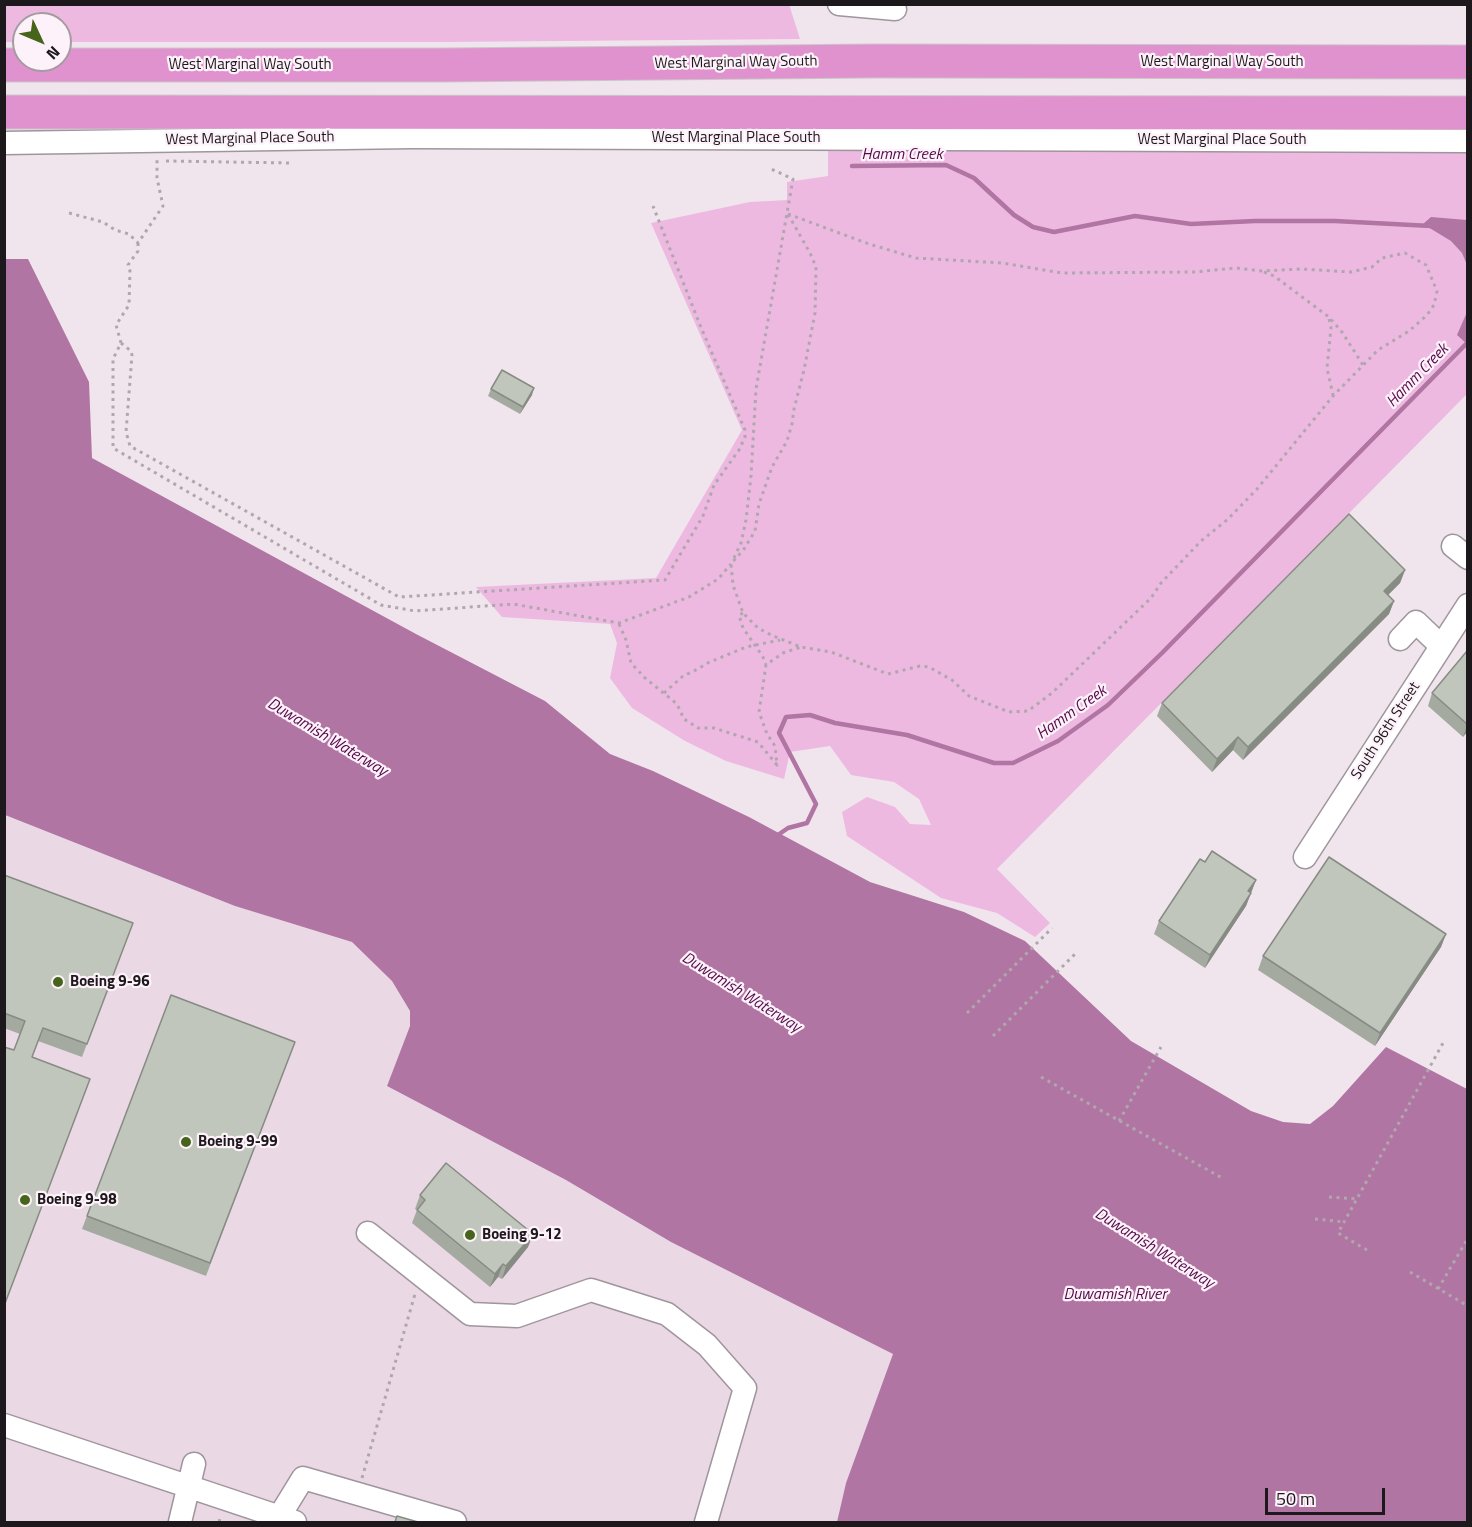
<!DOCTYPE html>
<html>
<head>
<meta charset="utf-8">
<style>
	body { margin:0 }
	#map { position:relative; width:1472px; height:1527px; overflow:hidden; background:#f0e5ed; font-family:"Titillium Web",sans-serif }
	canvas { display:block }
	.frame { position:absolute; inset:0; border:6px solid #1c181b; pointer-events:none }
	.north { position:absolute; left:12px; top:12px; width:60px; height:60px; box-sizing:border-box; background:#fef2fa; border:2px solid #a49ba1; border-radius:50%; rotate:134deg; font-size:16px; font-weight:700; line-height:24px; text-align:center; color:#1c181b }
	.north::after { content:''; display:block; margin:auto; width:21px; height:27px; background:#47651a; clip-path:polygon(50% 0,100% 100%,50% 72%,0 100%) }
	.scale { position:absolute; left:1265px; top:1488px; width:120px; height:27px; box-sizing:border-box; border:3px solid #1c181b; border-top:0; padding-left:8px; font-size:18px; line-height:21px; white-space:nowrap; color:#1c181b; -webkit-text-stroke:4px #fef2fa; paint-order:stroke }
</style>
</head>
<body>
<div id="map">
<canvas width="1472" height="1527"></canvas>
<div class="frame"></div>
<div class="north">N</div>
<div class="scale">50 m</div>
</div>
<script>
const context = document.querySelector('canvas').getContext('2d');
context.lineJoin = 'round';
function paint(path, color) { context.fillStyle = color; context.fill(path, 'evenodd'); }
const shape = rows => new Path2D(rows.map(r => 'M' + r).join(''));
function trace(path, color, width, dash) { context.strokeStyle = color; context.lineWidth = width; context.lineCap = dash ? 'butt' : 'round'; context.setLineDash(dash || []); context.stroke(path); }
function drawText(font, color, halo, rows, align = 'center') {
  context.font = font + ' "Titillium Web",sans-serif'; context.lineWidth = 4.5; context.setLineDash([]); context.textBaseline = 'middle'; context.strokeStyle = halo; context.fillStyle = color; for (const [text, x, y, turn = 0] of rows) {
    context.save(); context.translate(x, y); context.rotate((+turn || 0) * Math.PI / 180); context.textAlign = isNaN(turn) ? turn : align; if (halo) context.strokeText(text, 0, 0); context.fillText(text, 0, 0); context.restore();
  }
}
const built = shape([
	[4,815,235,906,352,942,392,981,410,1011,410,1026,387,1086,566,1180,671,1242,893,1354,846,1483,837,1522,5,1522]
]);
const green = shape([
	[5,4,789,4,800,39,444,42,60,42,60,24,24,24,24,42,5,42],
	[828,150,1467,153,1467,394,997,869,1050,923,1035,937,997,913,941,898,847,836,842,812,867,797,895,807,910,824,931,825,919,799,894,782,851,775,830,746,790,752,784,779,726,761,685,741,632,708,610,678,617,643,610,624,502,617,476,587,656,578,742,430,651,223,750,202,787,200,787,182,828,176]
]);
const water = shape([
	[1431,217,1467,220,1467,265,1462,253,1451,241,1423,224],
	[4,259,28,259,89,382,92,458,416,634,545,701,610,754,653,771,749,817,870,882,964,912,1025,941,1131,1041,1251,1111,1283,1122,1310,1124,1333,1106,1386,1047,1467,1089,1467,1522,837,1522,846,1483,893,1354,671,1242,566,1180,387,1086,410,1026,410,1011,392,981,352,942,235,906,5,815],
	[1467,312,1467,344,1457,335]
]);
const stream = shape([
	[852,166,946,165,974,178,1014,215,1033,227,1054,232,1135,216,1191,224,1255,221,1335,221,1431,226],
	[775,837,788,828,807,823,816,804,779,733,786,717,810,715,835,723,907,735,994,763,1013,763,1058,741,1108,705,1162,653,1468,342]
]);
const path = shape([
	[166,161,290,163],
	[69,213,103,222,115,230,129,234,138,243,163,206,157,178,157,159],
	[788,214,869,244,916,258,1002,263,1062,273,1195,272,1236,268,1262,271,1301,269,1351,272,1372,267,1382,258,1405,253,1426,265,1437,291,1434,305,1427,315,1409,331,1378,350,1333,396,1257,489,1228,519,1201,541,1161,583,1151,598,1052,693,1028,711,1009,712,969,696,952,680,929,667,920,666,888,674,831,652,801,647,771,635,758,628,743,613,733,585,731,564,744,549,755,531,759,504,772,467,787,441,792,424,794,409,804,370,815,313,816,267,810,253,788,214],
	[138,243,138,251,128,265,130,271,129,305,116,325,121,343,113,359,113,448,381,605,415,611,513,604,619,623,689,597,718,579,731,564],
	[1264,272,1274,276,1329,317,1342,332,1363,365],
	[1329,319,1331,328,1327,368,1333,395],
	[121,343,131,351,132,355,126,432,130,446,399,597,665,580,703,516,714,485,739,450,745,437,745,430,700,325,653,206],
	[734,558,741,543,746,520,751,476,756,389,793,179,769,168],
	[743,613,739,615,743,628,763,657,766,665],
	[619,624,626,640,631,663,645,678,677,704,684,719,698,728,714,728,758,742,777,765,775,746,767,734,759,712,766,665,783,653,801,647],
	[664,693,683,676,700,668,705,664,746,647,780,640],
	[967,1013,1052,928],
	[993,1036,1077,952],
	[1041,1077,1224,1179],
	[1119,1121,1161,1047],
	[1329,1197,1357,1199],
	[1315,1219,1344,1222],
	[1367,1250,1338,1233,1443,1043],
	[1410,1272,1468,1306],
	[1438,1289,1468,1238],
	[362,1478,415,1294],
	[219,1522,221,1515]
]);
const minor = shape([
	[839,4,895,9],
	[4,143,412,137,1468,141],
	[1453,546,1468,558],
	[1400,639,1416,622,1441,646],
	[1305,857,1468,605],
	[368,1233,470,1314,517,1316,591,1290,667,1314,707,1345,745,1388,706,1522],
	[4,1425,295,1522],
	[279,1517,303,1478,455,1522],
	[180,1522,194,1464]
]);
const highway = shape([
	[4,65,444,65,873,61,1468,62],
	[4,112,1468,113]
]);
const wall = shape([
	[491,389,532,395,520,414,488,396],
	[1405,570,1400,583,1388,595,1394,601,1389,614,1243,760,1233,750,1212,772,1157,716,1162,703],
	[1467,651,1467,732,1463,737,1428,706,1432,693],
	[1205,862,1256,880,1246,906,1205,968,1154,934,1159,921],
	[4,875,133,923,82,1057,38,1041,32,1057,14,1050,20,1034,4,1028],
	[1446,934,1441,947,1375,1046,1258,970,1263,956],
	[171,995,295,1042,206,1276,82,1229],
	[420,1195,533,1234,528,1247,502,1279,498,1277,490,1287,412,1223,417,1210,415,1209]
]);
const shadedWall = shape([
	[534,388,532,395,520,414,523,407],
	[1405,570,1400,583,1379,604,1384,591],
	[1394,601,1389,614,1243,760,1248,747],
	[1467,726,1467,732,1463,737],
	[1238,737,1233,750,1212,772,1217,759],
	[1256,880,1251,893,1248,891],
	[1251,893,1246,906,1205,968,1210,955],
	[1446,934,1441,947,1375,1046,1380,1033],
	[533,1234,528,1247,502,1279,506,1266],
	[503,1264,498,1277,490,1287,495,1274]
]);
const building = shape([
	[502,370,534,388,523,407,491,389,502,370],
	[1349,514,1405,570,1384,591,1394,601,1248,747,1238,737,1217,759,1162,703,1349,514],
	[1467,651,1467,724,1432,693,1467,651],
	[1212,851,1256,880,1248,891,1251,893,1210,955,1159,921,1200,859,1205,862,1212,851],
	[1329,857,1446,934,1380,1033,1263,956,1329,857],
	[4,875,133,923,87,1044,43,1028,32,1057,90,1079,4,1306,4,1047,14,1050,25,1021,4,1013,4,875],
	[171,995,295,1042,210,1263,87,1216,171,995],
	[446,1163,533,1234,506,1266,503,1264,495,1274,417,1210,425,1200,420,1195,446,1163],
	[397,1516,418,1522,395,1522,397,1516]
]);
const markers = [
	[58,982,6,"#47651a"],
	[186,1142,6,"#47651a"],
	[25,1200,6,"#47651a"],
	[470,1235,6,"#47651a"]
];
const streetNames = [
	["West Marginal Way South",1222,62],
	["West Marginal Way South",736,63,-1],
	["West Marginal Way South",250,65],
	["West Marginal Place South",736,138],
	["West Marginal Place South",250,139,-1],
	["West Marginal Place South",1222,140],
	["South 96th Street",1386,731,-57]
];
const poiNames = [
	["Boeing 9-96",70,982],
	["Boeing 9-99",198,1142],
	["Boeing 9-98",37,1200],
	["Boeing 9-12",482,1235]
];
const waterNames = [
	["Hamm Creek",902,155],
	["Hamm Creek",1418,376,-46],
	["Hamm Creek",1072,713,-35],
	["Duwamish Waterway",327,738,31],
	["Duwamish Waterway",741,993,32],
	["Duwamish Waterway",1154,1249,32],
	["Duwamish River",1115,1295]
];
paint(built, '#ead8e5');
paint(green, '#eeb9e1');
paint(water, '#b075a3');
trace(stream, '#b075a3', 4.5);
trace(minor, '#9f959c', 25);
trace(highway, '#c9c8c8', 35);
trace(path, '#b0a7ae', 3, [3, 4.5]);
trace(minor, '#fff', 22);
trace(highway, '#e092ce', 33);
paint(wall, '#a5aaa1');
paint(shadedWall, '#868b83');
paint(building, '#c0c6bb');
trace(building, '#868b83', 1.5);
for (const [x, y, r, color] of markers) { const dot = new Path2D(); dot.arc(x, y, r, 0, 2 * Math.PI); context.fillStyle = color; context.fill(dot); trace(dot, '#fef2fa', 2); }
drawText('15px', '#1c181b', '#fef2fa', streetNames);
drawText('bold 15px', '#1c181b', '#fef2fa', poiNames, 'left');
drawText('italic 16px', '#540a49', '#fef2fa', waterNames);
</script>
</body>
</html>
